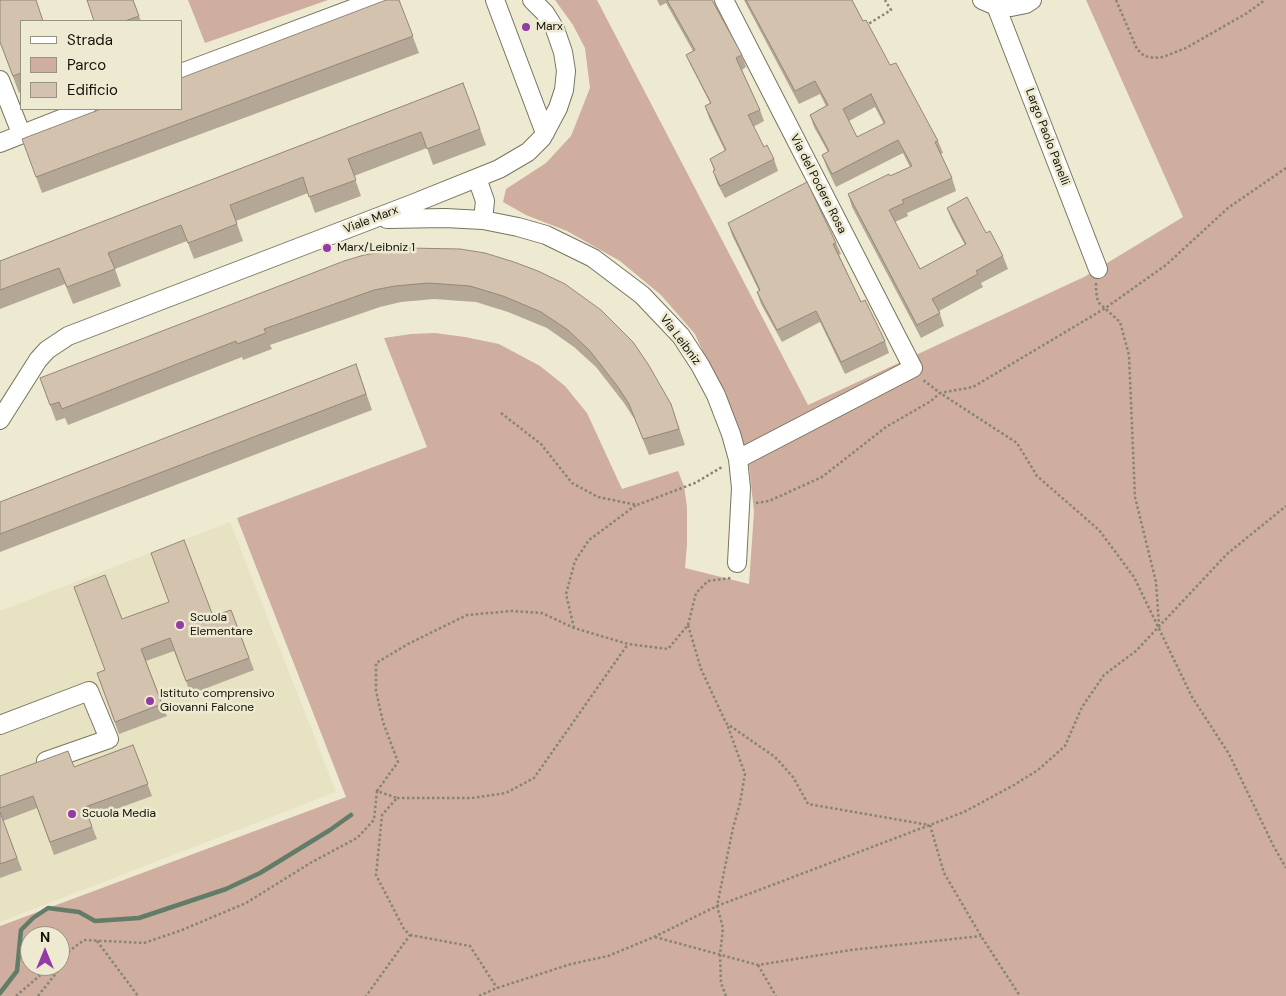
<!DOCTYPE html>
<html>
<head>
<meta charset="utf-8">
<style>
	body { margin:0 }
	#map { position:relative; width:1286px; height:996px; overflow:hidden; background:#edead1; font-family:"DM Sans",sans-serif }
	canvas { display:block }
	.legend { position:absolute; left:20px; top:20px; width:162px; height:90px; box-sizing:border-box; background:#edead1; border:1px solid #969381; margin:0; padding:6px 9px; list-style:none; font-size:15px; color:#131109 }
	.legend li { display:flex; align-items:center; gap:10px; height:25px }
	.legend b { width:25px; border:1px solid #969381 }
	.north { position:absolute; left:20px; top:926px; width:50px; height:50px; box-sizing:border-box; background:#edead1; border:1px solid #969381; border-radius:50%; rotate:0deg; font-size:14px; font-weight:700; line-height:20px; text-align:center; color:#131109 }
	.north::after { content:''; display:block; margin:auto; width:18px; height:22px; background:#933aa5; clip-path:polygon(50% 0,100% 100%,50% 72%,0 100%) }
</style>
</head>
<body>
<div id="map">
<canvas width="1286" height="996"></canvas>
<ul class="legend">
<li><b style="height:6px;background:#fff"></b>Strada</li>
<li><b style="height:14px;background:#cfad9f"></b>Parco</li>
<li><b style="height:14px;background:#d3c2ae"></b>Edificio</li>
</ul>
<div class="north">N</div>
</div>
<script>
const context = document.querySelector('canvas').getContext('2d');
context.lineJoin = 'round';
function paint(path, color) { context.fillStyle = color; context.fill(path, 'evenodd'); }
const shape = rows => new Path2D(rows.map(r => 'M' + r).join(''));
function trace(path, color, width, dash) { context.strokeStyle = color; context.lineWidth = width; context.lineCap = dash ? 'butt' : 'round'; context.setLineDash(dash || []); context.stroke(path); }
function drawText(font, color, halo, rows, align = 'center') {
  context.font = font + ' "DM Sans",sans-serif'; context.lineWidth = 5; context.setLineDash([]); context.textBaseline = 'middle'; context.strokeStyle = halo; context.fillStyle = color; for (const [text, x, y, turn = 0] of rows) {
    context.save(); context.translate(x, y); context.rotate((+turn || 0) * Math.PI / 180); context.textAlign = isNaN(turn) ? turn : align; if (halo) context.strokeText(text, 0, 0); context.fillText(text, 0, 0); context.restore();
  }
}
const built = shape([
	[230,522,336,792,0,922,0,611]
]);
const green = shape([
	[188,0,328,0,205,43],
	[555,0,597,0,808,405,1084,277,1183,217,1086,0,1286,0,1286,996,0,996,0,926,346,797,237,518,427,447,384,338,411,334,435,333,465,337,499,344,540,366,565,386,587,413,622,489,678,471,684,486,687,507,687,545,685,568,749,584,754,512,749,465,741,437,695,334,661,295,620,261,567,231,526,215,503,202,506,189,546,163,571,136,590,88,585,48,573,25],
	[30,936,60,936,60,966,30,966]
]);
const stream = shape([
	[0,993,17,971,21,930,33,918,48,908,79,912,95,921,139,918,226,889,260,873,330,830,351,815]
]);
const path = shape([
	[1116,0,1137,49,1144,56,1154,58,1163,57,1186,48,1247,13,1265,0],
	[865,26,891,10,885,0],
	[1286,168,1228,208,1166,265,1104,309,973,387,940,393,1017,443,1037,476,1099,530,1134,577,1192,697,1229,754,1273,845,1286,868],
	[1096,283,1096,291,1098,302,1120,322,1129,355,1135,497,1156,582,1159,626],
	[501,413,541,444,572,483,598,497,637,505,695,483,722,467],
	[756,503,769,501,822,477,886,427,931,401,940,393,922,379],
	[688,625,696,593,708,581,731,578],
	[574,628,566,594,575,561,589,540,636,505],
	[377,791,398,762,383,722,376,691,376,663,408,644,467,615,512,611,542,613,574,628,628,644,668,649,688,625,701,669,726,723,775,757,793,777,808,804,929,825],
	[397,798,472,798,506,793,534,778,628,644],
	[930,825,944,873,981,936,1020,996],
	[410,935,470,946,497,988],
	[655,937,758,965,851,950,981,936],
	[97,941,138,996],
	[60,958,84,940,144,943,182,930,246,903,312,862,357,838,374,820,377,791,397,798,382,815,376,875,404,929,410,935,366,996],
	[758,965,776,996],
	[16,996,51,966],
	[38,996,61,967,66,954],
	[479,996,497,988,571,964,608,956,654,937,717,906,964,812,1014,785,1038,770,1065,746,1082,707,1104,675,1136,651,1227,554,1286,506],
	[726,996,721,983,720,955,723,928,717,906,733,828,740,803,745,774,727,724]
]);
const minor = shape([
	[495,0,545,133],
	[724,0,913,368,738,459],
	[982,0,996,6,1011,7,1026,4,1032,0],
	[996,6,1098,269],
	[181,73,376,0],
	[0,80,21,133],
	[0,143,86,109],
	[387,219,445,218,483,220,485,201,477,178],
	[483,220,518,227,546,235,593,258,642,295,681,336,700,365,716,395,731,434,738,459,741,488,737,563],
	[0,420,38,360,47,350,68,336,412,204,499,169,528,152,542,138,558,108,564,90,566,71,563,52,555,29,545,13,532,0],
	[0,725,89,691,109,739,46,761]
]);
const wall = shape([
	[133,0,141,21,94,21],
	[399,0,419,53,42,193,22,139],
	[657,0,712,0,742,55,746,67,742,70,760,110,764,121,753,127,764,147,774,159,778,171,725,198,717,183,713,171,714,170,710,159,725,151,709,118,705,106,710,103,691,66,686,55,693,51,666,3,660,6],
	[744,0,852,0,863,21,890,65,938,141,943,153,941,154,952,178,956,191,907,213,908,216,895,222,920,269,965,245,952,221,947,208,986,233,1003,256,1008,269,981,283,983,287,939,311,944,326,921,338,852,207,848,194,910,167,903,153,836,187,827,168,822,155,828,152,814,127,810,115,826,106,820,94,799,104],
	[875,107,884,124,857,137,849,121],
	[21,21,21,92,19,93,0,42],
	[463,83,486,145,433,165,427,148,354,176,361,196,315,213,308,193,236,221,243,241,194,259,187,241,115,269,121,286,73,304,65,284,0,309,0,261],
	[728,223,836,243,841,254,839,255,861,302,885,341,889,353,845,374,820,322,782,342,761,304,757,292,759,291,732,235],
	[460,249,671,404,685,445,649,455,635,420,624,403,596,367,574,347,547,328,508,312,476,302,434,299,401,302,380,307,270,345,272,349,243,360,242,357,68,425,65,418,56,421,40,378],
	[356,364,372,410,0,552,0,502],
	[231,610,254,670,191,694,174,651,146,661,167,716,119,734,97,673,105,670,122,619,213,616],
	[133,745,152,796,89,819,97,839,54,855,37,808,3,821,22,870,0,878,0,776,74,767]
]);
const building = shape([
	[0,0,36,0,43,21,21,21,21,73,13,76,0,42,0,0],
	[87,0,133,0,139,16,125,21,94,21,87,0],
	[386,0,399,0,413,36,36,177,22,139,101,109,181,109,181,78,386,0],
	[667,0,712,0,742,55,736,58,760,110,748,115,764,147,767,145,774,159,720,186,713,171,715,170,710,159,726,150,705,106,711,103,686,55,695,50,667,0],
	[746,0,852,0,863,21,866,20,890,65,896,63,938,141,935,142,952,178,902,200,904,203,889,210,920,269,966,244,947,208,967,197,986,233,990,231,1003,256,976,271,978,274,932,299,940,313,917,325,848,194,889,174,890,176,912,166,898,140,832,174,822,155,829,151,810,115,828,105,815,81,795,91,746,0],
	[871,94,885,123,857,137,843,109,871,94],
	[463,83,480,129,427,149,421,132,348,159,356,180,309,197,303,177,230,205,237,224,188,243,181,225,108,253,115,269,67,287,59,268,0,290,0,261,463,83],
	[807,182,836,243,833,244,861,302,865,300,885,341,841,362,816,311,777,330,757,292,760,290,728,223,807,182],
	[408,248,460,249,485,253,514,262,538,271,565,284,601,310,633,342,648,364,671,404,679,429,643,439,629,404,618,387,590,351,568,330,541,312,503,296,470,286,428,283,395,286,374,290,264,329,266,333,237,344,236,341,62,409,59,402,50,405,40,378,344,261,364,255,408,248],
	[356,364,366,394,0,534,0,502,356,364],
	[184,540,213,616,231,610,249,658,186,681,170,638,141,649,162,704,115,722,97,673,105,670,74,587,105,575,122,619,169,602,151,553,184,540],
	[133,745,148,784,85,807,92,827,50,842,33,796,0,808,0,776,68,751,74,767,133,745],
	[0,812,17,858,0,864,0,812]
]);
const markers = [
	[526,27,5,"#933aa5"],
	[327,248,5,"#933aa5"],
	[180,625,5,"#933aa5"],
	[150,701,5,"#933aa5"],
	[72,814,5,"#933aa5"]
];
const poiNames = [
	["Marx",536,27],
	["Marx/Leibniz 1",337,248],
	["Scuola",190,618],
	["Elementare",190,632],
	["Istituto comprensivo",160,694],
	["Giovanni Falcone",160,708],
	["Scuola Media",82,814]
];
const streetNames = [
	["Largo Paolo Panelli",1047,137,69],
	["Via del Podere Rosa",818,184,63],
	["Viale Marx",371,220,-21],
	["Via Leibniz",680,340,53]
];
paint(built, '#e7e2c1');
paint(green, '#cfad9f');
trace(stream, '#617c68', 4.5);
trace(minor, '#78755f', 20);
trace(path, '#868473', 2.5, [2.5, 2.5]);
trace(minor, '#fff', 18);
paint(wall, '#b5a796');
paint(building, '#d3c2ae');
trace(building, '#94887a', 1);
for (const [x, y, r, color] of markers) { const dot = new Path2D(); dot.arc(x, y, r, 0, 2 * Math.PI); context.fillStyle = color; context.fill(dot); trace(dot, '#edead1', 2); }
drawText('12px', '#131109', '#edead1', poiNames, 'left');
drawText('12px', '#131109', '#edead1', streetNames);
</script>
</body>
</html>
